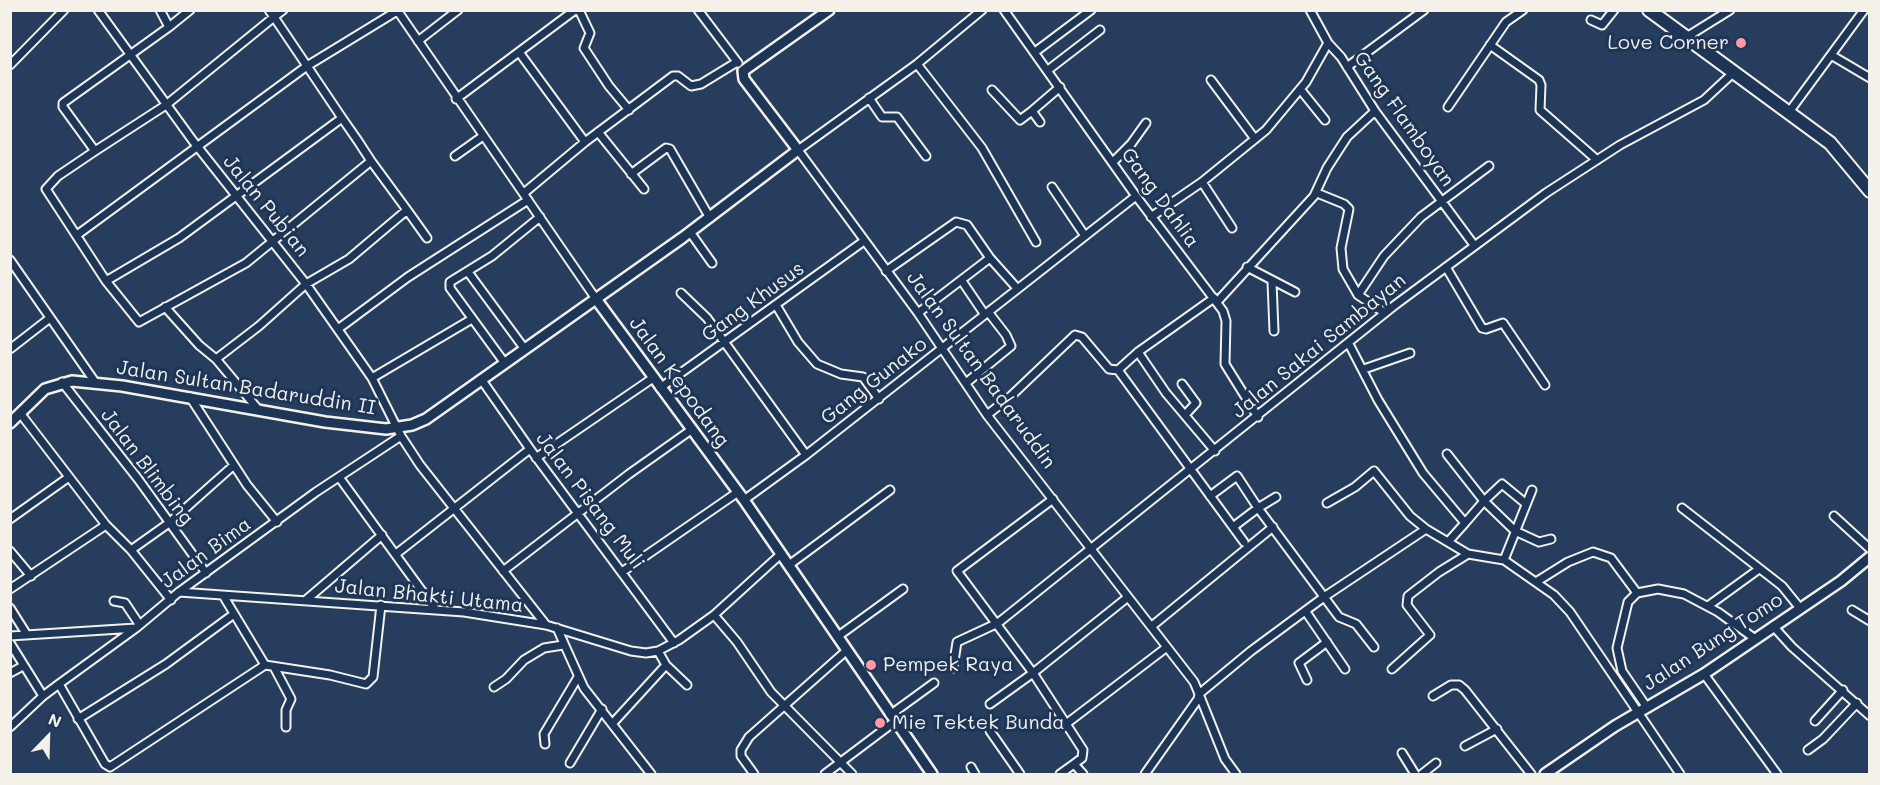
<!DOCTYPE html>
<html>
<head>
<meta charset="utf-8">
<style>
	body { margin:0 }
	#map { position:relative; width:1880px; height:785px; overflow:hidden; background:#263d5d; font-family:Mali,sans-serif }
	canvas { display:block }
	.frame { position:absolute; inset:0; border:12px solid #f4f1e8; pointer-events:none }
	.north { position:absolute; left:18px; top:707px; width:60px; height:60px; -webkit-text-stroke:4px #1d3557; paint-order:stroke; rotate:23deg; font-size:16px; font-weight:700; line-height:24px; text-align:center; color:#f4f1e8 }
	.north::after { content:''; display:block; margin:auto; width:21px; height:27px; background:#f4f1e8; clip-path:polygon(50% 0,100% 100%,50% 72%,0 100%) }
</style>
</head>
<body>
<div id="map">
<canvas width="1880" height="785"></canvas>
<div class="frame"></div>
<div class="north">N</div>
</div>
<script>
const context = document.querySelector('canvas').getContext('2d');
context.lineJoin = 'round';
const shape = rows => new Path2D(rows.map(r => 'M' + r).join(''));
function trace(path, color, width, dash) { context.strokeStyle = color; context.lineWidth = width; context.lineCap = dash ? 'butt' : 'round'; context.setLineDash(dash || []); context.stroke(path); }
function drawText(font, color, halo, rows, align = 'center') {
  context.font = font + ' Mali,sans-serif'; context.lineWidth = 6; context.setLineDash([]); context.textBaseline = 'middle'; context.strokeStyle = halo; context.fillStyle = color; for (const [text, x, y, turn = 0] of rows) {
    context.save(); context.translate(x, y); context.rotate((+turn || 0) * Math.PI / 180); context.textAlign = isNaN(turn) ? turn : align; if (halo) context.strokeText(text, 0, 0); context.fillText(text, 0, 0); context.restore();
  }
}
const street = shape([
	[98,10,193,141,306,284,372,378,401,436,420,465,546,625],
	[269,10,274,17,307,66,342,118,358,141,371,161,246,263,139,322,106,281,46,189,58,176,95,151,166,105,274,17,283,10],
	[397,10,596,299],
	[579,10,590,33,584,48,609,86,629,110],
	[698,10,738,63],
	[982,10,917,64,798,150,918,313,987,415,1194,682,1199,694,1198,699,1145,774],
	[1004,10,1136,196,1223,311,1226,321,1225,364,1258,417],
	[1310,10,1328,43,1341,57,1375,111,1474,245],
	[1591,20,1602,25,1614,10],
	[169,27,190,10],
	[1685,38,1730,10],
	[418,41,458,10],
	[1490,45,1539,80,1541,85,1540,110,1597,160],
	[519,52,585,142],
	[1035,52,1091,10],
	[1831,55,1870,78],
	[917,64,982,148,1036,242],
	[10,65,64,10],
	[1347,67,1424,10],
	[1048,70,1100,30],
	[1211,80,1255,139],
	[1300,89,1325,120],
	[992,90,1020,120,1032,111],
	[869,98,882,117,897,117,926,156],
	[456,99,575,10],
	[1448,107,1506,22,1523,10],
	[1789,112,1864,10],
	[1040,122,1032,111,1060,87],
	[598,132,644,189],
	[95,151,63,107,63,103,169,27,160,10],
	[455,156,483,136],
	[1113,162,1131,144,1146,123],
	[631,174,666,148,670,149,710,218],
	[1202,182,1232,228],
	[1052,187,1085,236],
	[524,193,585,142,673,76,678,76,691,86,701,84,737,62],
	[1317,193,1344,204,1349,209,1341,248,1343,269,1358,295,1385,313],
	[407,210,427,238],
	[1151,217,1202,182,1266,130,1306,82,1328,43],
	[690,232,712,263],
	[77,235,307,66,397,11],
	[10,260,95,382],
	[1247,267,1295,292],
	[1446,267,1482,328,1486,329,1503,323,1545,385],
	[886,271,956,222,967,225,990,258],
	[468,272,524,348],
	[106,281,179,238,342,118],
	[962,281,983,312],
	[1272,282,1274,331],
	[681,293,707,318,806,455],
	[1358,295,1384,256,1421,217,1489,166],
	[1217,302,1314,196,1327,168,1347,137,1375,111],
	[776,305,798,342,817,364,841,374,863,377,879,399],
	[165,307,199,345,216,359,257,408],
	[918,313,990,258,1015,286],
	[338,329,408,277,528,200],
	[1349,344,1378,400,1423,473,1465,523,1448,542],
	[10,349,50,318],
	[1138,352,1166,393,1215,451],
	[216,359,259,326,306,284,349,259,407,210,371,161],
	[504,362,450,288,450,282,492,256,540,217],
	[1364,369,1410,353],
	[1118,370,1244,542],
	[372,378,472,319],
	[481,379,530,449,674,643],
	[62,382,138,479,206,573],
	[966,383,1011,346,1006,335,989,313],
	[1182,384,1196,403,1185,415],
	[660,388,864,241],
	[190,397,247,485,277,522],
	[20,413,106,525,131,550,171,600],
	[987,415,1011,396,1075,335,1082,337,1109,369,1118,370,1138,352,1214,298],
	[1447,454,1484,501,1465,523],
	[536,458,653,378],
	[339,477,435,609],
	[1210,496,1237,476,1258,508,1276,497],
	[744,500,806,455,1136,196],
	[1327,503,1355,487,1374,471,1410,516,1426,529],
	[1525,503,1502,484,1484,501,1515,531,1539,542,1551,539],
	[1682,508,1782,586,1799,607],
	[1834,516,1870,549],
	[10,519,69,477],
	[1233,527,1258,508,1339,617,1356,624,1374,647],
	[131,550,169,523,234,465],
	[10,551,31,576],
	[396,554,530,449],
	[1504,560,1554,595,1570,612,1680,774],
	[789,565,890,490],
	[503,571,629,474,691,430],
	[622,572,738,492],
	[1536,582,1568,562,1593,552,1611,558,1637,593],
	[10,589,106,525],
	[179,592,464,612,546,625,631,651,646,653,658,651,679,640,714,615,781,554],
	[224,597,265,665,330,675,366,684,373,677,381,605],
	[306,600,382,535],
	[114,601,125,603,139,624],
	[1708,606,1759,569],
	[10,608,27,635],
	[1852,610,1870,621],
	[1306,612,1345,669],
	[714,615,737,642,771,692,852,774],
	[1152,626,1273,527],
	[1773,626,1792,647,1870,716],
	[557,628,584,688,651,774],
	[10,636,136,628,179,592,316,492,401,436],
	[837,637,903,589],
	[10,643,43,696,59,684,105,764,110,767,265,665],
	[658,651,666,665,687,685],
	[274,667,291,699,286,710,286,727],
	[953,668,957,642,998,623,1395,305,1546,193,1620,145,1704,100,1733,73],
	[1392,669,1430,635,1407,605,1408,596,1439,572,1468,554],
	[10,673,23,666],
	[1704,674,1777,774],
	[1307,680,1299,663,1327,642],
	[59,684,136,628],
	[494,687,506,679,524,660,544,648,563,645],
	[1433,696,1451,685,1459,685,1465,690,1531,774],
	[990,704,1033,673,957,571,1053,499],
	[1646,706,1622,671,1617,648,1628,602,1637,593,1658,589,1684,594,1718,612,1754,638],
	[890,715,934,683],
	[78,719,166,664,234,614],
	[1815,721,1843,690],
	[612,724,666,665],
	[1066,724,1167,647],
	[10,727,43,696],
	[990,731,1020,774],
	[545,744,544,734,578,677],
	[1465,746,1497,729],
	[1808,750,1823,739,1857,703],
	[1402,753,1415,774],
	[570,763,602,709],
	[1074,764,1082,758,1083,750,1033,673,1128,597],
	[971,767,975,774],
	[754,774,741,756,741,750,749,737,846,651],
	[825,774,894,722],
	[1060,774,1074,764,1083,774],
	[1236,774,1225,759,1199,694,1251,651,1324,597,1426,529,1468,554,1504,560,1532,490],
	[1422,774,1436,763]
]);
const secondary = shape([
	[596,299,744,500,932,774],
	[10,423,45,389,72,381,122,386,325,422,386,429,412,425,426,419,682,238,798,150,744,79,743,71,829,10],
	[1545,774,1615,726,1704,674,1841,581,1870,557]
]);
const highway = shape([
	[1649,10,1830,143,1870,191]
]);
const markers = [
	[1741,43,6,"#ff9aa2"],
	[871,665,6,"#ff9aa2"],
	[880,723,6,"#ff9aa2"]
];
const poiNames = [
	["Love Corner",1729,43,"right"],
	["Pempek Raya",883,665],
	["Mie Tektek Bunda",892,723]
];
const streetNames = [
	["Gang Flamboyan",1404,119,55],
	["Gang Dahlia",1160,198,54],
	["Jalan Pubian",266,206,51],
	["Gang Khusus",753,302,-36],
	["Jalan Sakai Sambayan",1319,346,-39],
	["Jalan Sultan Badaruddin",981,370,54],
	["Gang Gunako",874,381,-38],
	["Jalan Kepodang",679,382,54],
	["Jalan Sultan Badaruddin II",246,388,9],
	["Jalan Blimbing",147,467,53],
	["Jalan Pisang Muli",590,501,53],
	["Jalan Bima",206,553,-36],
	["Jalan Bhakti Utama",429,596,6],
	["Jalan Bung Tomo",1713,642,-33]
];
trace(street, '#f4f1e8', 11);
trace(secondary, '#f4f1e8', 14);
trace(highway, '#f4f1e8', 16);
trace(street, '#1d3557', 7);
trace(secondary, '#1d3557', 9);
trace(highway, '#1d3557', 12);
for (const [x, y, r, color] of markers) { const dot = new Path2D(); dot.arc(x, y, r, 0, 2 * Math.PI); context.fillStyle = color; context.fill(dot); trace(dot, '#1d3557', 2); }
drawText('20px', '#f4f1e8', '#1d3557', poiNames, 'left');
drawText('20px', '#f4f1e8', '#1d3557', streetNames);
</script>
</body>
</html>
